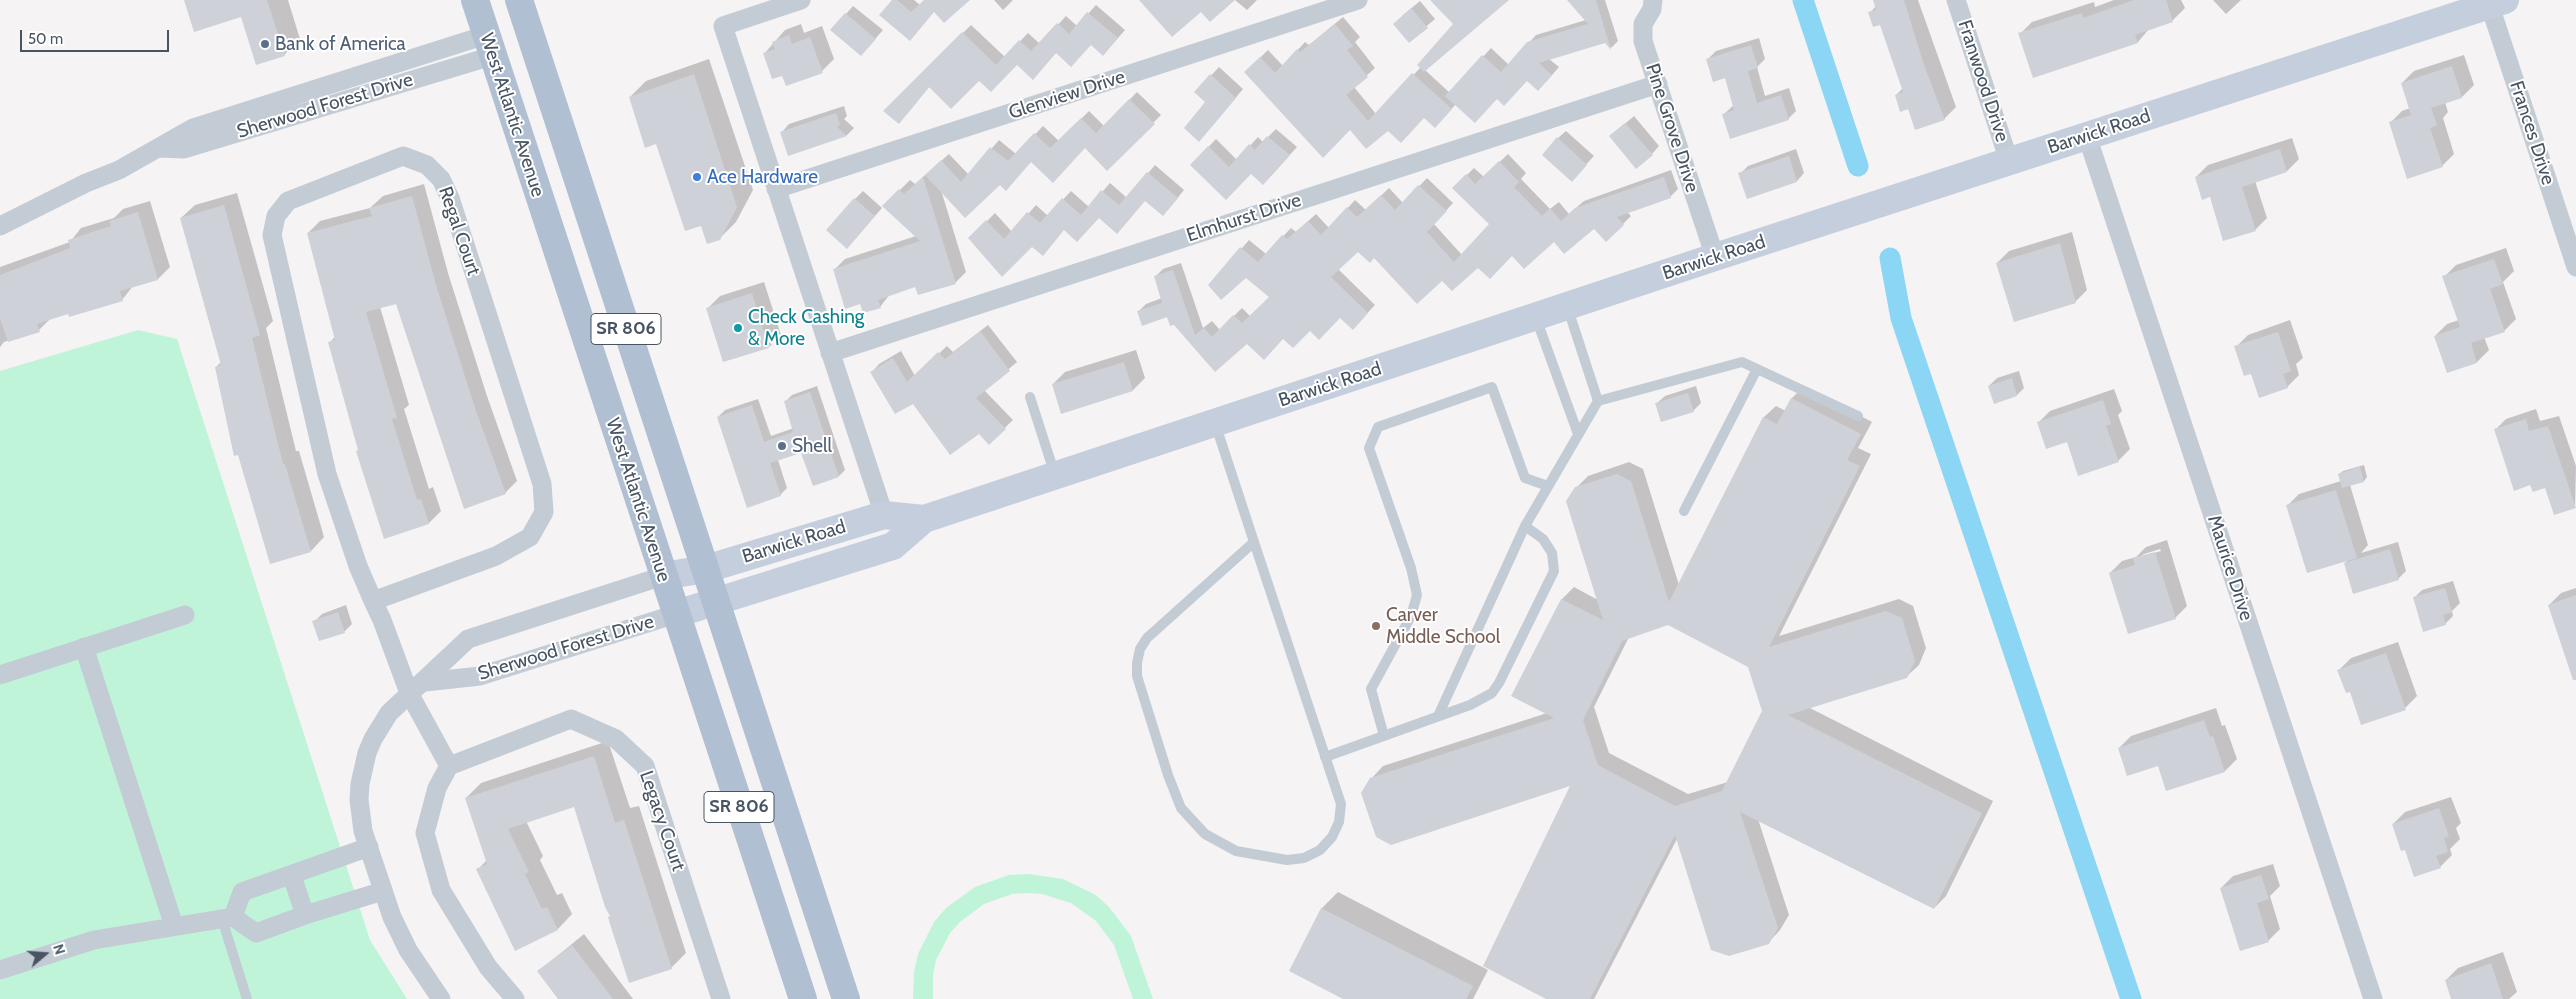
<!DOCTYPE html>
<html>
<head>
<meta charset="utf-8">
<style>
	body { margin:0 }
	#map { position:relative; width:2576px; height:999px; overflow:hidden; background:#f5f3f3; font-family:Cabin,sans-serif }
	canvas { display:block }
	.north { position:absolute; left:20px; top:929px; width:50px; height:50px; -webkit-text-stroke:4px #fff; paint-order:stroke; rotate:72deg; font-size:14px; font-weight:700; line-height:20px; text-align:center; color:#485462 }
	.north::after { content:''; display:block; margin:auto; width:18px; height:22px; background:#485462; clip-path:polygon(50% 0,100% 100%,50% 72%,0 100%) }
	.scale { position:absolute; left:20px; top:30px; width:149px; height:22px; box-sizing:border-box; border:2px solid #485462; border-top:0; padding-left:6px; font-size:15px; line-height:18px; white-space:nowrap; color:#485462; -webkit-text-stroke:4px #fff; paint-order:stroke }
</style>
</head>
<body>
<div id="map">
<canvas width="2576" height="999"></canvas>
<div class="north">N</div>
<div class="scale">50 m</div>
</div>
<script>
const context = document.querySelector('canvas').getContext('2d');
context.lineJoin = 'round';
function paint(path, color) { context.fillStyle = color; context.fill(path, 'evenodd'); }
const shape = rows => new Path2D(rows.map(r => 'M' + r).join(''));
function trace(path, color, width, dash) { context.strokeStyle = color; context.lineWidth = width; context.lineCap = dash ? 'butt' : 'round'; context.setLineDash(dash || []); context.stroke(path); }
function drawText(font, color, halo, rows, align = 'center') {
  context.font = font + ' Cabin,sans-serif'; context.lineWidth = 4; context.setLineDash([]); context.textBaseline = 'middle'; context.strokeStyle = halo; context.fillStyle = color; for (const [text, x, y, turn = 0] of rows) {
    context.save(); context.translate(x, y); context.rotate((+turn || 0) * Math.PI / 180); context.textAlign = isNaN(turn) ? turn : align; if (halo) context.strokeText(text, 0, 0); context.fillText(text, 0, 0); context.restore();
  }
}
const green = shape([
	[138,330,177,339,370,940,407,999,0,999,0,371],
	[1028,874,1063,879,1096,895,1109,907,1131,936,1153,999,1133,999,1114,945,1096,921,1071,903,1042,894,1028,893,1012,894,984,904,960,922,950,933,936,960,933,975,933,999,913,999,914,972,918,954,934,922,946,908,975,887,1009,875]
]);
const shadow = shape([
	[185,0,288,0,300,39,284,55,241,15],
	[893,0,914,0,920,5,925,0,967,0,935,11,881,15],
	[994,0,1013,0,1003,10],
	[1235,0,1257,0,1247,10],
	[1444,0,1506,0,1425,70,1450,93,1491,48,1509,65,1536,35,1586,20,1568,0,1605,0,1618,41,1611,48,1605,41,1549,59,1559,67,1546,82,1527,80,1497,98,1456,104,1443,118,1425,117,1388,129,1350,128,1245,72,1268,50,1283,66,1305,42,1309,45,1343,17,1360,37,1355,42,1375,68,1354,87,1376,114,1421,67,1455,24],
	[1874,0,1918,0,1956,107,1944,119,1909,107,1896,95,1903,88,1881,24,1870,13,1876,6],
	[2114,0,2181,0,2185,8,2173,20,2149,29,2138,42,2034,76,2020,34,2032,22,2094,2,2095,7],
	[2213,0,2241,0,2226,14],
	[1420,1,1435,19,1409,41,1402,16],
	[1096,5,1125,30,1111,46,1091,44,1017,64,979,79,930,86,907,114,885,110,971,25,1005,57,1028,33,1040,44,1066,16,1077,26],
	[853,6,883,30,868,47,832,30],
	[801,24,804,33,822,26,834,59,822,71,764,54,785,30],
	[1759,38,1765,59,1757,67,1765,96,1789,88,1796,111,1788,119,1724,114,1734,105,1726,77,1708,59,1716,51],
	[2464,55,2474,85,2462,97,2445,102,2448,112,2443,118,2454,154,2442,166,2390,123,2402,111,2410,108,2402,83,2414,71],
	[709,59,753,190,736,222,720,238,701,224,630,97,646,81],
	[1219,67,1243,89,1207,132,1207,102,1196,92],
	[1137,92,1161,115,1107,169,1085,147,1031,161,1000,183,941,190,966,272,956,282,919,294,916,286,890,294,880,307,861,302,834,270,845,259,916,236,884,206,910,180,915,184,949,154,969,175,999,140,1016,154,1043,126,1059,141,1089,111,1104,126],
	[844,106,847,116,844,119,854,128,847,135,789,154,782,132,789,124],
	[1634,116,1659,146,1652,154,1619,129],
	[1276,129,1297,147,1271,176,1191,165,1216,139,1237,160,1258,137,1263,142],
	[1566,131,1594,156,1579,172,1558,138],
	[2292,138,2299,159,2287,171,2255,181,2267,218,2255,230,2210,196,2196,177,2208,165],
	[1796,149,1804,173,1797,181,1740,174,1748,166],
	[1508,154,1526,173,1521,179,1550,209,1559,202,1569,214,1584,201,1671,170,1678,189,1670,197,1627,212,1631,216,1623,224,1594,227,1443,279,1358,251,1338,269,1375,305,1353,328,1340,316,1284,338,1247,343,1215,370,1168,315,1138,312,1146,304,1162,298,1155,277,1163,269,1181,263,1203,328,1212,321,1220,330,1242,308,1251,317,1270,297,1246,276,1210,285,1249,240,1266,254,1291,228,1296,232,1316,214,1329,228,1355,200,1366,210,1389,188,1403,203,1427,178,1453,203,1434,224,1462,255,1491,224,1454,188,1474,168,1484,177],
	[1155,165,1184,190,1171,206,1146,200,1064,229,1032,245,970,238,995,213,1012,232,1036,205,1048,216,1071,191,1089,207,1110,183,1127,198],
	[424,184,448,273,487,396,517,481,505,493,397,303,380,307,409,405,404,409,429,489,433,487,441,511,429,523,359,450,330,342,335,337,308,233,320,221,370,208,383,196],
	[863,191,882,208,855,239,855,199],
	[237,193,273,321,266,328,296,451,299,451,324,537,311,551,216,367,221,362,181,218,195,205],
	[150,201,170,267,158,279,133,286,122,300,51,318,39,330,4,342,0,347,0,267,70,242,81,228,114,218,123,209],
	[2072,232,2087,290,2075,302,1997,263,2009,251],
	[2506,248,2514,271,2503,282,2516,319,2504,331,2484,337,2489,350,2477,362,2448,372,2435,336,2447,324,2459,320,2444,277,2456,265],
	[764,282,781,335,769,347,724,361,708,308,720,296],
	[2290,320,2303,358,2296,364,2299,375,2287,387,2251,372,2236,347,2248,335],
	[988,325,1017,362,984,390,1013,420,989,443,979,432,913,402,872,372,879,364,901,351,915,376,947,346,953,352],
	[1136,350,1145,378,1133,390,1053,384,1065,372],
	[2019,371,2024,388,2017,395,1989,386,1997,378],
	[817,386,845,470,839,476,801,451,778,460,787,488,780,495,718,417,725,410,758,399,771,436,794,428,785,402,792,395],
	[1696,386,1701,403,1693,411,1657,403,1665,396],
	[1804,386,1872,422,1858,448,1871,454,1779,636,1899,599,1913,606,1926,648,1919,665,1906,677,1808,707,1993,801,1946,896,1934,908,1758,819,1789,915,1780,930,1768,943,1677,839,1594,999,1549,999,1572,784,1371,779,1383,766,1547,713,1513,695,1562,599,1574,587,1598,600,1576,488,1588,476,1629,462,1643,469,1679,585,1764,417,1776,406,1786,411,1792,398],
	[1668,624,1749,666,1764,711,1728,782,1688,794,1609,753,1594,707,1629,637],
	[2114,389,2122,411,2118,415,2130,449,2118,461,2067,440,2038,423,2050,411],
	[2536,409,2540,421,2559,416,2576,466,2575,507,2546,487,2495,430,2506,419],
	[2364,465,2367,477,2364,481,2350,485,2368,545,2361,553,2398,542,2406,571,2398,579,2345,563,2349,559,2287,506,2299,494,2341,481,2339,474,2343,471],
	[2167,540,2187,606,2175,618,2110,573,2122,561,2136,557,2146,547],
	[2160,549,2161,551,2140,557,2144,554],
	[2453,581,2460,603,2452,611,2453,616,2445,624,2414,598,2422,590],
	[2576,588,2576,663,2549,605,2561,593],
	[346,605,352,624,344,632,314,622,322,614],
	[2398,642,2417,696,2405,708,2350,690,2339,670,2351,658],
	[2216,708,2222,726,2225,725,2237,759,2225,771,2158,764,2119,748,2131,736],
	[608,741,630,808,639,806,686,953,671,968,574,806,526,821,543,856,540,860,557,895,562,893,572,914,558,929,477,870,487,860,466,798,481,783],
	[2451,797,2461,823,2456,828,2460,839,2450,849,2452,855,2440,867,2406,848,2393,824,2405,812],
	[2273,864,2280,886,2270,896,2280,929,2268,941,2221,888,2233,876],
	[1338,892,1488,970,1473,999,1346,999,1290,970,1322,908],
	[584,934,633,999,560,999,539,971],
	[2503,952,2517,992,2509,999,2453,999,2446,980,2458,968]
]);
const canal = shape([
	[1803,0,1858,166],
	[1890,258,1901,318,2131,999]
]);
const building = shape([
	[184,0,267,0,285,56,256,65,241,17,194,32],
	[892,0,897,0,911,12,924,0,970,0,944,23,934,12,910,41,879,15],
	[1139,0,1235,0,1210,22,1201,12,1172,37],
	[1430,0,1509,0,1424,72,1417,65,1453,24],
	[1567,0,1596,0,1611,50,1605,43,1539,63,1552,75,1538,91,1527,81,1504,106,1497,99,1475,123,1445,96,1482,55,1501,72,1527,42,1588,24],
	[1873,0,1904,0,1924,65,1945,120,1915,130,1908,109,1900,112,1895,95,1903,92,1880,25,1873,27,1868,12,1876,10],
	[2134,0,2166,0,2173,22,2135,35,2138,43,2033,78,2018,33,2082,13,2083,18],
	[1411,8,1428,28,1409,43,1393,24],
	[1087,12,1118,38,1103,56,1091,45,1071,67,1056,53,1033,80,1017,65,991,92,979,81,951,109,929,87,899,124,883,111,962,32,996,65,1019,40,1031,51,1057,23,1069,34],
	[845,13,876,39,861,56,830,30],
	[1335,24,1353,46,1347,50,1368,77,1346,95,1368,121,1412,73,1452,109,1435,128,1424,118,1401,143,1388,131,1366,149,1350,130,1323,158,1244,72,1260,57,1275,73,1297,49,1300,52],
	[789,35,792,44,810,37,823,73,786,86,782,76,772,79,763,53,775,49,772,42],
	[1751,45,1758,68,1748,71,1757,103,1781,95,1789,120,1730,139,1722,114,1734,110,1725,78,1713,82,1706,59],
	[2452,66,2462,98,2431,108,2437,125,2430,128,2443,167,2407,179,2389,122,2411,115,2401,83],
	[694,74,737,207,720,240,707,244,701,226,685,231,656,144,645,148,629,97],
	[1210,74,1236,98,1199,142,1184,128,1205,102,1194,92],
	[1129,99,1155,124,1107,171,1085,148,1053,183,1031,162,1006,191,1000,185,965,218,925,175,941,160,961,182,990,147,1008,161,1034,133,1050,148,1081,118,1096,133],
	[836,113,840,125,837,127,847,136,788,156,780,132],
	[1625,123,1653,155,1636,169,1609,136],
	[1267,136,1290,155,1263,185,1251,174,1226,200,1190,165,1208,146,1229,167,1249,144,1255,150],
	[1557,137,1587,165,1572,182,1542,155],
	[2280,149,2287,172,2242,187,2256,231,2223,241,2210,197,2202,200,2195,177],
	[1789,156,1797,182,1747,199,1738,173],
	[1499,161,1519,182,1514,187,1542,216,1550,208,1561,221,1575,208,1664,177,1671,198,1617,217,1624,225,1606,242,1594,229,1564,254,1554,242,1524,269,1512,256,1490,279,1478,268,1452,291,1442,281,1417,304,1374,258,1370,263,1358,252,1331,277,1368,313,1353,330,1340,318,1319,340,1310,331,1293,348,1283,339,1264,360,1247,344,1215,372,1174,325,1170,326,1167,317,1142,326,1137,311,1162,303,1154,276,1173,270,1195,335,1204,328,1212,337,1233,315,1242,323,1269,297,1246,278,1221,300,1208,285,1240,247,1258,262,1282,235,1287,239,1308,221,1321,235,1347,207,1357,217,1381,195,1395,210,1418,185,1447,211,1427,232,1454,262,1489,224,1452,188,1466,174,1475,184],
	[1147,172,1178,198,1163,216,1145,201,1117,234,1099,218,1077,242,1064,230,1043,256,1032,247,1002,277,968,238,986,220,1004,239,1027,212,1040,223,1062,198,1081,215,1101,190,1119,205],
	[923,177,956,284,918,295,915,287,878,300,881,308,863,313,860,304,845,309,833,269,920,241,882,206,899,189,904,194],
	[412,196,436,285,475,408,506,494,464,509,396,304,366,312,397,418,392,419,417,500,421,499,429,524,384,539,356,451,358,450,328,342,335,340,307,233,372,216,369,208],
	[854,198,875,216,847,249,826,230],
	[224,205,260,335,252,338,283,464,285,464,311,552,270,564,238,455,234,456,215,367,221,365,180,218],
	[138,212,158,280,120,291,123,301,69,317,68,314,37,324,40,332,8,342,0,319,0,275,70,248,68,240,111,226,109,221],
	[2060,243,2076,303,2014,322,1996,263],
	[2494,259,2503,284,2490,289,2505,332,2471,343,2477,363,2447,373,2434,336,2460,327,2442,276],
	[752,293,769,348,723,362,706,308],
	[980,331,1010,371,976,398,1006,429,989,445,979,434,950,455,913,404,895,414,870,372,893,358,907,382,938,352,945,359],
	[2278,332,2291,371,2283,374,2288,388,2259,398,2251,374,2244,376,2234,346],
	[1124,362,1133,391,1061,414,1052,384],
	[2012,378,2017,396,1994,404,1988,386],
	[810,392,839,477,813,486,801,453,770,463,781,496,747,508,717,417,752,405,764,442,793,432,784,401],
	[1688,393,1694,412,1661,422,1655,403],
	[1791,398,1861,434,1847,460,1860,466,1769,647,1886,611,1902,618,1915,661,1907,678,1788,715,1982,813,1934,909,1740,812,1778,928,1769,944,1729,956,1711,950,1675,835,1590,999,1546,999,1483,966,1570,786,1391,845,1376,837,1361,793,1370,778,1554,718,1511,696,1561,599,1603,620,1566,501,1575,487,1617,474,1631,481,1669,602,1763,417,1777,424],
	[1668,625,1748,667,1762,711,1722,791,1675,806,1598,765,1583,720,1622,641],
	[2103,400,2111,424,2106,426,2119,462,2078,476,2067,442,2046,449,2037,422],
	[2526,419,2529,431,2548,426,2576,508,2554,515,2545,488,2533,492,2530,485,2514,491,2494,429],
	[2360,467,2364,482,2342,488,2338,474],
	[2336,490,2357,558,2307,573,2286,505],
	[2390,549,2399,580,2353,594,2344,563],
	[2155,552,2176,619,2128,634,2109,573,2135,565,2133,558],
	[2445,588,2452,612,2443,615,2446,625,2423,632,2413,597],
	[2576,595,2576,680,2573,680,2548,605],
	[338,612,345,633,319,641,312,621],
	[2386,653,2406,710,2361,725,2350,692,2346,693,2337,670],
	[2204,720,2210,737,2213,736,2225,772,2166,791,2158,766,2127,776,2118,748],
	[594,756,615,823,624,820,672,969,629,983,610,924,608,917,610,916,605,907,574,807,508,829,529,872,525,874,542,909,547,907,558,930,515,951,476,869,487,864,465,798],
	[2439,808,2449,836,2444,838,2448,852,2436,856,2441,868,2414,877,2405,850,2401,851,2392,824],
	[2261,875,2269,899,2257,903,2269,942,2240,951,2220,888],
	[1321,908,1473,986,1466,999,1343,999,1289,971],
	[572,945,613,999,558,999,537,971],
	[2491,963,2503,999,2451,999,2445,980]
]);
const lane = shape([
	[1567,306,1598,401],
	[1536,318,1578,434],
	[1030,397,1055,475],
	[1215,423,1254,542,1341,804,1339,822,1332,837,1320,850,1304,858,1287,860,1236,851,1205,834,1181,808,1168,775,1137,676,1137,663,1140,649,1147,638,1254,542],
	[1684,511,1757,369],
	[1438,716,1525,526,1598,401,1742,362,1858,416],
	[1384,736,1371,689,1411,616,1417,595,1411,568,1369,448,1378,427,1492,387,1525,478,1548,486],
	[1325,757,1470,705,1492,693,1499,683,1554,571,1552,553,1543,539,1525,526],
	[222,919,247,999]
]);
const street = shape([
	[801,0,723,26,884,515],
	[1653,0,1652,9,1643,24,1643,41,1715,257],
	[1956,0,2009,161],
	[2488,0,2576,267],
	[2087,136,2373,999],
	[158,148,184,149,492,56],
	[776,189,1358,0],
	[0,226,86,183,119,170,193,128,486,35],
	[830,353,1658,84],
	[373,601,496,556,530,537,544,512,542,484,450,198,441,179,427,165,403,156,288,201,276,216,272,235,327,474,358,566,373,601,382,620,409,693,449,766],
	[84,647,174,926],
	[0,675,185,615],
	[425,682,480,676,676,614],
	[369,847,242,892,233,917,256,933,305,915,383,891],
	[292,876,305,915],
	[0,970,94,940,233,917],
	[441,999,408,950,392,917,363,831,359,800,360,784,367,753,373,739,389,713,468,639,663,576],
	[515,999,488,967,441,890,425,833,437,788,449,766,571,719,616,739,645,766,721,999]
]);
const secondary = shape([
	[663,576,706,569,884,515,924,519],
	[676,614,893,546,924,519,1715,257,2505,0]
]);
const primary = shape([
	[475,0,803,999],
	[519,0,846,999]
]);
const markers = [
	[265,44,5,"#5c6f8a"],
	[697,177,5,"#3f7fe0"],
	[738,328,5,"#0f9aa8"],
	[782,446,5,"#5c6f8a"],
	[1376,626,5,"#8d6e63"]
];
const shields = [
	[626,329,70],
	[739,807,70]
];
const shieldNames = [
	["SR 806",626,329],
	["SR 806",739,807]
];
const serviceNames = [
	["Bank of America",275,44],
	["Shell",792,446]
];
const streetNames = [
	["Franwood Drive",1983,81,72],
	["Glenview Drive",1067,95,-18],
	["Sherwood Forest Drive",325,106,-17],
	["West Atlantic Avenue",512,115,72],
	["Pine Grove Drive",1672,128,72],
	["Barwick Road",2099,132,-18],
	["Frances Drive",2532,133,72],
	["Elmhurst Drive",1244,218,-18],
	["Regal Court",459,231,71],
	["Barwick Road",1714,258,-18],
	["Barwick Road",1330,385,-18],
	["West Atlantic Avenue",638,500,72],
	["Barwick Road",794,542,-17],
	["Maurice Drive",2230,568,72],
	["Sherwood Forest Drive",566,648,-17],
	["Legacy Court",662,821,71]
];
const shopNames = [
	["Ace Hardware",707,177]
];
const cultureNames = [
	["Check Cashing",748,317],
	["& More",748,339]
];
const educationNames = [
	["Carver",1386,615],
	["Middle School",1386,637]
];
paint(green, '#c0f4d8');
paint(shadow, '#0003');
trace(canal, '#8ad6f4', 21);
paint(building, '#ced1d8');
trace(lane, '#c3ccd5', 10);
trace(street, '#c3ccd5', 19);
trace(secondary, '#c4cedc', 28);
trace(primary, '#b1bfd3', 28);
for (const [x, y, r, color] of markers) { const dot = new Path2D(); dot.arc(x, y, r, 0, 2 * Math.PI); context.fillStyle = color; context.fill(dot); trace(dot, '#fff', 2); }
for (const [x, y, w] of shields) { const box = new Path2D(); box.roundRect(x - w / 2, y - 15.5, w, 31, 4); context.fillStyle = '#fff'; context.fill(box); trace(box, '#485462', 1); }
drawText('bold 18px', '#485462', null, shieldNames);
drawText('19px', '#4e5e75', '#fff', serviceNames, 'left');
drawText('19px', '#485462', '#fff', streetNames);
drawText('19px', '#366cbe', '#fff', shopNames, 'left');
drawText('19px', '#0d838f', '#fff', cultureNames, 'left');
drawText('19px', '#785e54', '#fff', educationNames, 'left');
</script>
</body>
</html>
